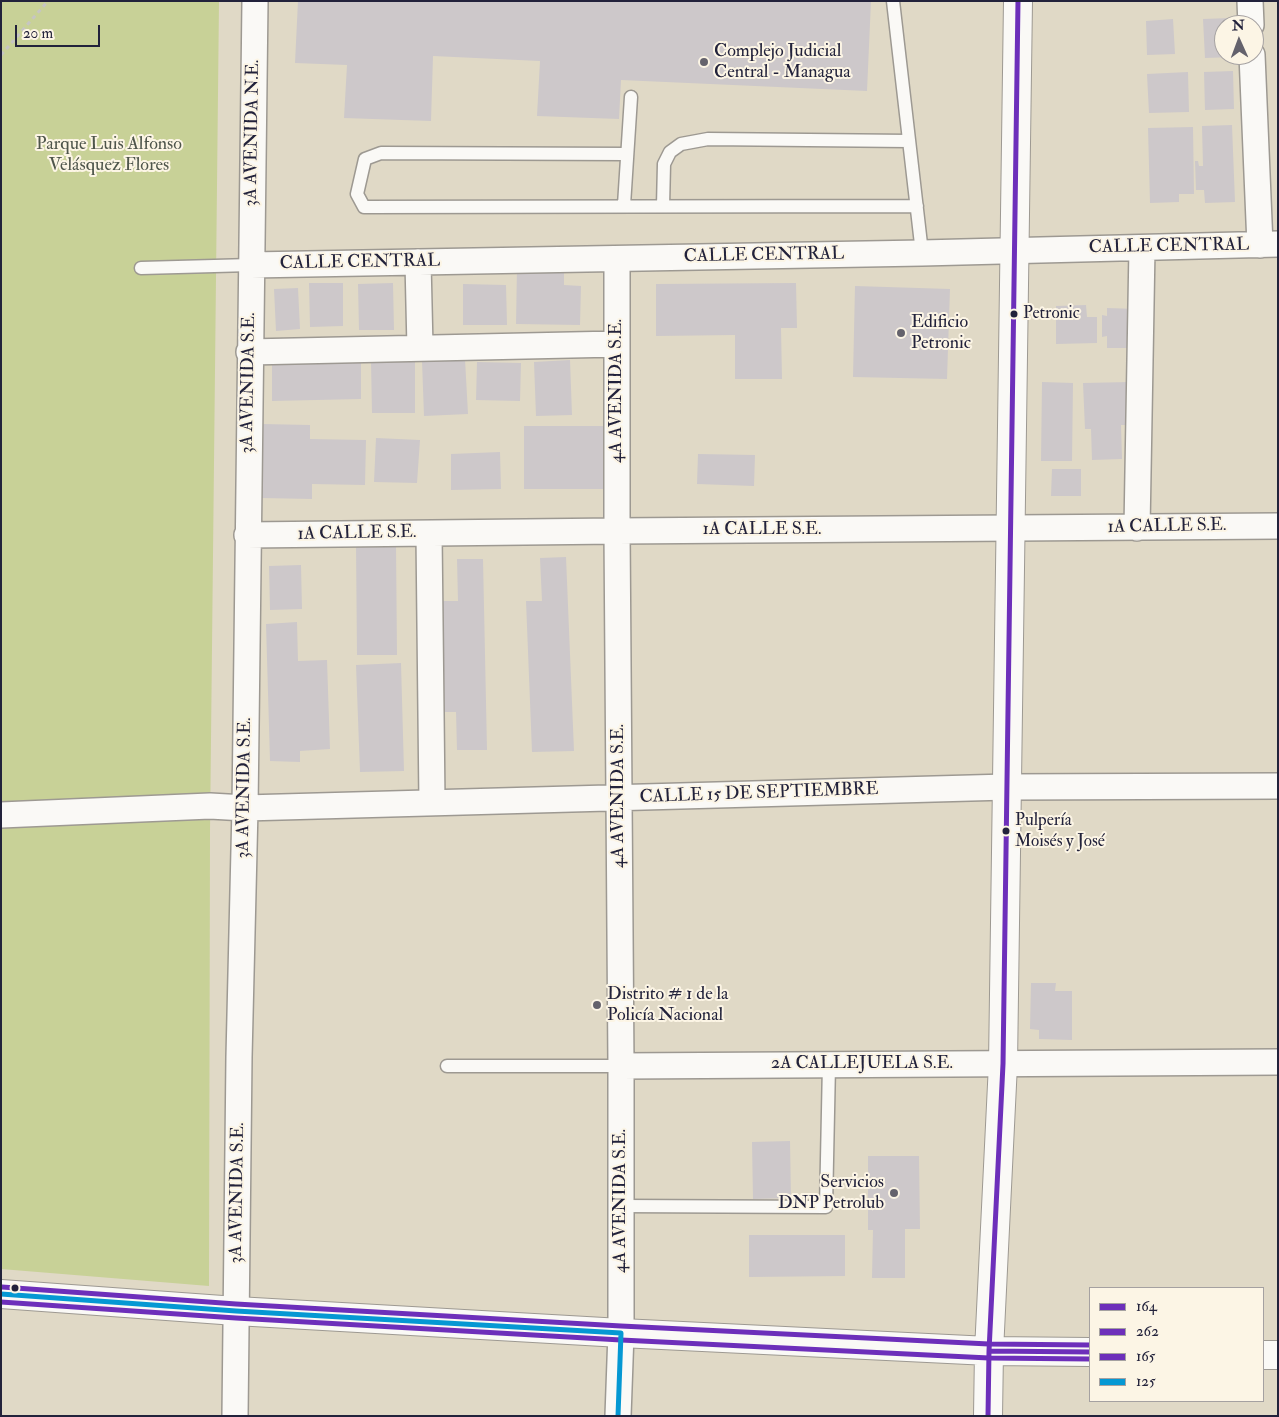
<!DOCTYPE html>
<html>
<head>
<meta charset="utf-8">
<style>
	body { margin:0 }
	#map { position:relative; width:1279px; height:1417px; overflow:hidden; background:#e0d9c6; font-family:"IM FELL Double Pica",serif }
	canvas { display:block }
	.frame { position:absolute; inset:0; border:2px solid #22223b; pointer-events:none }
	.legend { position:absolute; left:1089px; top:1287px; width:175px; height:115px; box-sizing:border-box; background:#fcf5e5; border:1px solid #a5a1a1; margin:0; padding:6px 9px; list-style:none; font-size:15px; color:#22223b }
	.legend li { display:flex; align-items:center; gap:10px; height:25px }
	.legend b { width:25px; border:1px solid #a5a1a1 }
	.north { position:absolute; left:1214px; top:15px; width:50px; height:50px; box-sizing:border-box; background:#fcf5e5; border:1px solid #a5a1a1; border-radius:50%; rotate:358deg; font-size:14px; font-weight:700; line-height:20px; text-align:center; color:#22223b }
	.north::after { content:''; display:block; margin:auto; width:18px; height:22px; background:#64626c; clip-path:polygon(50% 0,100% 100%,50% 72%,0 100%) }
	.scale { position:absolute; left:15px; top:25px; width:85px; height:22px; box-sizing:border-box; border:2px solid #22223b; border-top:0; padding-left:6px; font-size:15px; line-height:18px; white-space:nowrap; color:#22223b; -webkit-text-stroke:4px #fcf5e5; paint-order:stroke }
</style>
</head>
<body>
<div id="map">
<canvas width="1279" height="1417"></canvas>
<div class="frame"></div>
<ul class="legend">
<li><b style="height:6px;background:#6d2fba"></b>164</li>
<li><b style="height:6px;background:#6d2fba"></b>262</li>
<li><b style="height:6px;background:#6d2fba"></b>165</li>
<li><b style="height:6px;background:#0598d3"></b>125</li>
</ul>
<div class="north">N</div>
<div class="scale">20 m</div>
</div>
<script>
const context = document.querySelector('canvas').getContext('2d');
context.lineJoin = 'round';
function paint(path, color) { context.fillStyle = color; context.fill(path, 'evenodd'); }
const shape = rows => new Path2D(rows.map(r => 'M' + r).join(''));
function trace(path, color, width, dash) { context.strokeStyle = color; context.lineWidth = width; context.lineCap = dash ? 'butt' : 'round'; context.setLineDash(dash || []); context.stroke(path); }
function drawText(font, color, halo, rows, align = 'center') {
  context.font = font + ' "IM FELL Double Pica",serif'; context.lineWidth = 4; context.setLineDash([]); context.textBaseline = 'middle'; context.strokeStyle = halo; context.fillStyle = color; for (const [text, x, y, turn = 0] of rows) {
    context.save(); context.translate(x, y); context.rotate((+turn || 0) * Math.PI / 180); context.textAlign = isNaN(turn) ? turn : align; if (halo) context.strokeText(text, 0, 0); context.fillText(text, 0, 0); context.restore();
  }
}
const green = shape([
	[1,1,219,1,210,831,209,1286,1,1269]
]);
const building = shape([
	[298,1,871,1,867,91,621,80,619,119,537,116,540,61,433,56,431,121,344,118,347,65,295,63],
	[1231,18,1231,25,1224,25,1224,55,1235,55,1235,57,1205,58,1203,19],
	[1173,19,1175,54,1147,55,1146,21],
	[1233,71,1234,109,1205,110,1204,72],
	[1188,72,1189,112,1149,113,1147,74],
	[1232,125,1235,202,1205,203,1204,190,1196,190,1195,161,1198,161,1199,166,1203,166,1202,126],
	[1193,127,1194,194,1179,194,1179,202,1150,203,1148,128],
	[517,267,564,268,564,285,581,286,580,325,516,324],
	[309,283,343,283,343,326,310,327],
	[393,283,394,330,359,330,358,284],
	[796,283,797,328,781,328,782,379,735,379,735,335,656,336,656,284],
	[463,284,506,285,507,325,463,325],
	[855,286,950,289,947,379,853,377],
	[298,288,300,329,276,331,274,289],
	[1086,305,1087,317,1097,317,1097,343,1056,344,1056,306],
	[1107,308,1137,309,1137,348,1107,348,1107,336,1102,337,1102,315,1107,316],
	[465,359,468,414,424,416,422,361],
	[570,360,572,415,536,416,534,362],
	[361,362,361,399,272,401,272,363],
	[371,362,415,362,415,413,372,413],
	[477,362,521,363,520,401,476,400],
	[1042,382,1073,383,1072,461,1041,461],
	[1130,382,1131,425,1121,425,1122,459,1092,460,1091,429,1085,429,1083,383],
	[262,424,310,425,310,439,366,440,365,485,312,484,312,499,261,498],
	[524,426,604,426,604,489,524,489],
	[376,438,420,440,417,483,374,482],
	[500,452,501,489,451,490,451,454],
	[698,454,755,455,754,486,697,484],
	[1052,469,1081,469,1081,496,1051,496],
	[356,545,396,545,397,655,357,655],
	[566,557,574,751,532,752,526,601,542,601,540,558],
	[457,559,483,559,487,750,457,750,456,712,442,712,440,601,458,601],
	[301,565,302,609,270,610,269,566],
	[297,622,298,661,327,660,330,749,300,751,300,762,270,761,266,624],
	[401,663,404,771,360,772,356,665],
	[1031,983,1056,983,1055,991,1072,991,1072,1040,1039,1039,1039,1030,1030,1029],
	[790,1141,791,1198,753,1199,752,1142],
	[868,1156,919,1156,920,1229,905,1229,905,1278,872,1278,873,1230,868,1230],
	[749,1235,845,1235,845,1276,749,1277]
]);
const path = shape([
	[1,55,48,1]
]);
const lane = shape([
	[893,1,922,253],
	[627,154,381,153,365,159,357,194,364,207,917,206],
	[624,205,631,97],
	[663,206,664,164,670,152,681,144,708,139,909,141],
	[141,268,251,265],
	[447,1066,621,1066],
	[621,1206,826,1207,829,1064]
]);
const street = shape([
	[1250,1,1251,25],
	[1252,55,1260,245],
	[617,259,617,531,621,1066,621,1333,618,1416],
	[418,262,420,348],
	[251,265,922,253,1278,244],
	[249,352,617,344],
	[1137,528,1142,248],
	[429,534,432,803],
	[247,535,617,531,1278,526],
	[1,815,210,806,245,808,1007,787,1278,786],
	[621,1066,1278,1062],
	[235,1416,239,1057,245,808,255,1]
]);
const secondary = shape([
	[1,1294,236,1311,621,1333,989,1351,1090,1352],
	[1263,1355,1278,1355],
	[988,1416,989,1351,1003,1064,1018,1]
]);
const bus1 = shape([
	[989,1351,1090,1352],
	[988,1416,989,1351,1003,1064,1018,1]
]);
const bus2 = shape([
	[1,1302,236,1318,621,1340,989,1358,1090,1359]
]);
const bus3 = shape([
	[2,1287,236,1304,621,1326,989,1344,1090,1345]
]);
const bus4 = shape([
	[1,1294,236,1311,621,1333,618,1416]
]);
const markers = [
	[704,62,5,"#64626c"],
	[1014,314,4.5,"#22223b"],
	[901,333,5,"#64626c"],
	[1006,831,4.5,"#22223b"],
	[597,1005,5,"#64626c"],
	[894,1193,5,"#64626c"],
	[15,1288,4.5,"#22223b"]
];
const busNames = [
	["Petronic",1023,314],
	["Pulpería",1015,821],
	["Moisés y José",1015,842]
];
const poiNames = [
	["Complejo Judicial",714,52],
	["Central - Managua",714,73],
	["Edificio",911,323],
	["Petronic",911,344],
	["Distrito # 1 de la",607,995],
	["Policía Nacional",607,1016],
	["Servicios",884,1183,"right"],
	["DNP Petrolub",884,1204,"right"]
];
const streetNames = [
	["3A AVENIDA N.E.",253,133,-89],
	["CALLE CENTRAL",1169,247,-1],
	["CALLE CENTRAL",764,256,-1],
	["CALLE CENTRAL",360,263,-1],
	["3A AVENIDA S.E.",249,383,-89],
	["4A AVENIDA S.E.",617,391,-90],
	["1A CALLE S.E.",1167,527,-1],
	["1A CALLE S.E.",762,530],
	["1A CALLE S.E.",357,534,-1],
	["3A AVENIDA S.E.",245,788,-89],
	["CALLE 15 DE SEPTIEMBRE",759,794,-2],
	["4A AVENIDA S.E.",619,796,-90],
	["2A CALLEJUELA S.E.",862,1064],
	["3A AVENIDA S.E.",238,1193,-89],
	["4A AVENIDA S.E.",621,1201,-90]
];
const parkNames = [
	["Parque Luis Alfonso",109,145],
	["Velásquez Flores",109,166]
];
paint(green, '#c8d197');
paint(building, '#cdc8ca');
trace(lane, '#9d9992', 15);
trace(street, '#9d9992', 28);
trace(secondary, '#9d9992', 30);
trace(path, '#c6c5c3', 3, [4, 4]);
trace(lane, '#faf9f6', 12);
trace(street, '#faf9f6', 25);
trace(secondary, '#faf9f6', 28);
trace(bus1, '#6d2fba', 5);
trace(bus2, '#6d2fba', 5);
trace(bus3, '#6d2fba', 5);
trace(bus4, '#0598d3', 5);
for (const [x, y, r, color] of markers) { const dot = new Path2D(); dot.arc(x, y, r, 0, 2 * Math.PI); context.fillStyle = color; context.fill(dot); trace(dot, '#fcf5e5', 2); }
drawText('17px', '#22223b', '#fcf5e5', busNames, 'left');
drawText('18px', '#22223b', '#fcf5e5', poiNames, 'left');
drawText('18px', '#22223b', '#fcf5e5', streetNames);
drawText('18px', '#4e554b', '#fcf5e5', parkNames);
</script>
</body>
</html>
